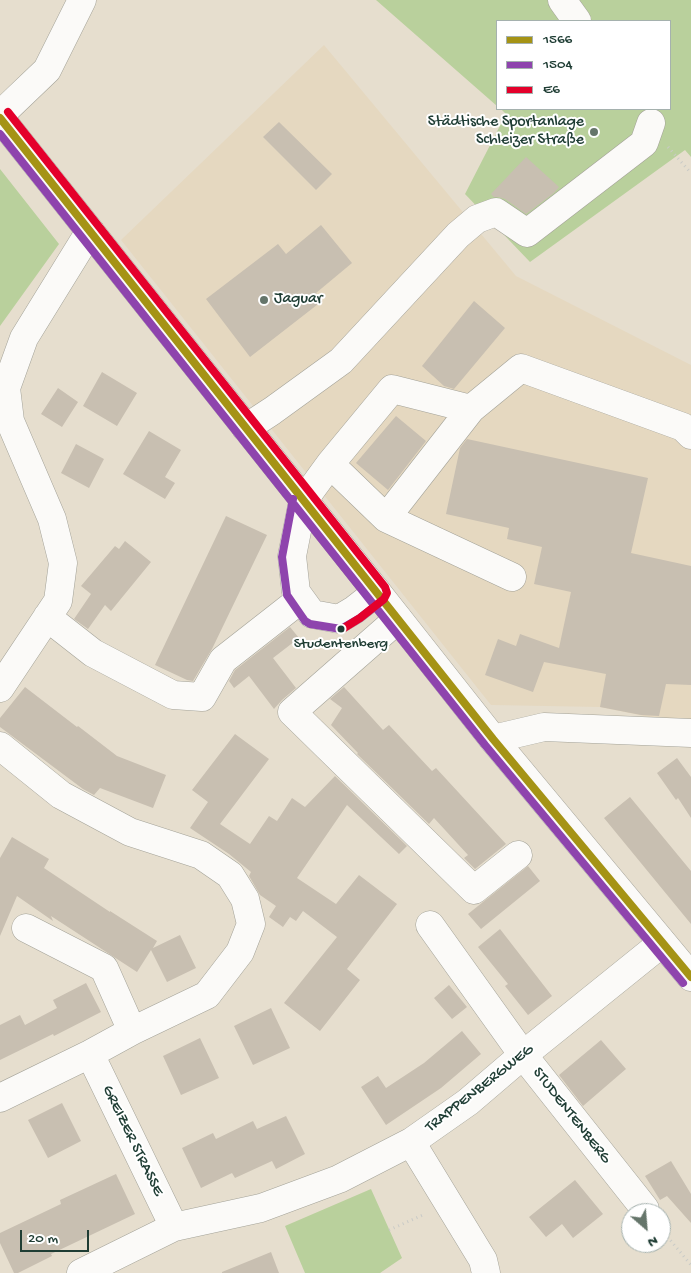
<!DOCTYPE html>
<html>
<head>
<meta charset="utf-8">
<style>
	body { margin:0 }
	#map { position:relative; width:691px; height:1273px; overflow:hidden; background:#e6dece; font-family:"Gochi Hand",sans-serif }
	canvas { display:block }
	.legend { position:absolute; left:496px; top:20px; width:175px; height:90px; box-sizing:border-box; background:#fff; border:1px solid #a5b1ae; margin:0; padding:6px 9px; list-style:none; font-size:15px; color:#1f3d34 }
	.legend li { display:flex; align-items:center; gap:10px; height:25px }
	.legend b { width:25px; border:1px solid #a5b1ae }
	.north { position:absolute; left:621px; top:1203px; width:50px; height:50px; box-sizing:border-box; background:#fff; border:1px solid #a5b1ae; border-radius:50%; rotate:153deg; font-size:14px; font-weight:700; line-height:20px; text-align:center; color:#1f3d34 }
	.north::after { content:''; display:block; margin:auto; width:18px; height:22px; background:#65756a; clip-path:polygon(50% 0,100% 100%,50% 72%,0 100%) }
	.scale { position:absolute; left:20px; top:1230px; width:69px; height:22px; box-sizing:border-box; border:2px solid #1f3d34; border-top:0; padding-left:6px; font-size:15px; line-height:18px; white-space:nowrap; color:#1f3d34; -webkit-text-stroke:4px #fff; paint-order:stroke }
</style>
</head>
<body>
<div id="map">
<canvas width="691" height="1273"></canvas>
<ul class="legend">
<li><b style="height:6px;background:#a59315"></b>1566</li>
<li><b style="height:6px;background:#8e44ad"></b>1504</li>
<li><b style="height:6px;background:#e4002b"></b>E6</li>
</ul>
<div class="north">N</div>
<div class="scale">20 m</div>
</div>
<script>
const context = document.querySelector('canvas').getContext('2d');
context.lineJoin = 'round';
function paint(path, color) { context.fillStyle = color; context.fill(path, 'evenodd'); }
const shape = rows => new Path2D(rows.map(r => 'M' + r).join(''));
function trace(path, color, width, dash) { context.strokeStyle = color; context.lineWidth = width; context.lineCap = dash ? 'butt' : 'round'; context.setLineDash(dash || []); context.stroke(path); }
function drawText(font, color, halo, rows, align = 'center') {
  context.font = font + ' "Gochi Hand",sans-serif'; context.lineWidth = 4; context.setLineDash([]); context.textBaseline = 'middle'; context.strokeStyle = halo; context.fillStyle = color; for (const [text, x, y, turn = 0] of rows) {
    context.save(); context.translate(x, y); context.rotate((+turn || 0) * Math.PI / 180); context.textAlign = isNaN(turn) ? turn : align; if (halo) context.strokeText(text, 0, 0); context.fillText(text, 0, 0); context.restore();
  }
}
const built = shape([
	[324,45,516,276,691,365,691,722,659,719,600,707,491,705,121,240]
]);
const green = shape([
	[376,0,691,0,691,157,685,150,530,262,465,194,506,114,501,109,670,109,670,21,497,21,497,106],
	[0,169,59,244,0,326],
	[371,1189,402,1258,380,1273,305,1273,285,1226]
]);
const building = shape([
	[279,122,332,174,316,190,263,137],
	[526,157,559,187,554,193,526,214,505,199,498,197,494,197,491,194],
	[321,225,352,263,316,293,322,301,250,357,206,299,278,244,286,254],
	[474,301,505,328,454,389,444,386,422,366],
	[102,372,137,393,117,426,83,406],
	[58,388,78,402,62,427,41,414],
	[396,416,426,441,388,490,356,463],
	[149,431,181,450,165,477,175,483,165,499,123,474],
	[467,439,648,478,631,553,691,566,691,685,666,684,659,716,641,715,600,707,606,674,544,662,533,692,485,675,498,639,516,646,520,634,559,648,571,592,534,584,542,547,507,539,509,528,446,514,460,448],
	[76,444,104,459,89,488,61,473],
	[226,516,267,535,212,649,193,681,187,680,155,665],
	[125,541,151,562,111,611,105,605,88,629,74,619,91,594,81,586,115,546,119,549],
	[290,627,299,638,273,658,296,688,282,700,274,709,249,676,234,688,229,681,235,670],
	[25,687,77,727,78,726,117,756,166,775,153,808,100,788,94,795,83,789,0,727,0,718],
	[344,687,383,730,389,725,432,771,436,768,506,844,475,869,464,858,468,855,434,818,429,824,357,754,358,753,331,725,342,708,330,699],
	[235,734,269,759,220,824,250,844,269,816,277,821,292,798,305,807,335,776,407,846,399,854,347,805,297,878,336,904,359,875,397,904,347,969,360,980,320,1031,284,1003,337,937,303,911,296,921,290,917,283,927,269,917,276,906,260,895,249,876,251,872,229,854,190,828,208,802,192,790],
	[677,758,691,777,691,818,678,798,676,800,657,773],
	[630,797,691,871,691,924,604,818],
	[12,837,49,859,44,868,110,912,110,911,157,941,153,948,180,935,196,968,167,982,151,950,137,972,51,916,53,921,17,896,0,936,0,858],
	[528,866,540,881,481,929,468,914],
	[500,929,552,996,528,1015,505,986,508,984,478,947],
	[86,983,101,1012,54,1036,53,1034,0,1060,0,1025,20,1015,25,1025,57,1008,53,1000],
	[449,985,467,1007,452,1019,434,998],
	[271,1008,290,1048,253,1065,234,1026],
	[462,1031,481,1054,441,1088,386,1125,361,1087,378,1076,386,1088,424,1063],
	[200,1038,219,1078,181,1095,163,1056],
	[601,1040,626,1069,583,1106,559,1075],
	[62,1103,81,1141,48,1158,28,1120],
	[286,1116,305,1154,276,1169,272,1161,235,1178,232,1173,201,1188,182,1148,213,1133,216,1139,253,1121,257,1129],
	[671,1161,691,1194,691,1223,667,1196,660,1200,645,1176],
	[116,1174,135,1214,51,1254,52,1256,18,1273,14,1273,0,1243,0,1233,61,1204,60,1200],
	[575,1180,603,1214,573,1238,562,1224,546,1237,529,1217],
	[271,1252,279,1273,222,1273,222,1272]
]);
const path = shape([
	[668,147,691,173],
	[661,1229,691,1265],
	[389,1230,425,1214]
]);
const minor = shape([
	[562,0,577,21],
	[0,115,47,70,82,0],
	[246,428,272,411,341,361,458,235,477,219,496,212,527,233,644,143,651,123],
	[330,464,392,389,471,409],
	[386,518,512,577],
	[377,592,354,610,339,619,312,614,296,592,292,556,303,501,330,464,386,518,471,409,521,368,683,427,691,435],
	[47,617,93,653,173,695,202,697,223,660,301,599],
	[398,619,292,712,474,890,518,855],
	[0,688,58,601,63,563,52,519,10,421,6,388,24,338,90,231],
	[493,739,544,727,691,733],
	[0,746,61,795,130,832,201,855,230,875,245,899,251,924,240,952,207,995,132,1031,90,1054,0,1098],
	[430,925,523,1055,645,1209],
	[26,928,104,968,132,1031],
	[90,1054,174,1227],
	[411,1142,483,1260,486,1273],
	[81,1273,174,1227,261,1208,339,1179,411,1142,468,1102,523,1055,662,943]
]);
const major = shape([
	[0,118,377,592,493,739,691,977]
]);
const bus1 = shape([
	[0,118,493,739,691,977]
]);
const bus2 = shape([
	[0,134,485,745,683,983],
	[293,499,282,557,287,595,305,621,310,624,341,629,360,618,383,600]
]);
const bus3 = shape([
	[8,112,385,587,387,593,384,599,360,618,344,628]
]);
const markers = [
	[594,132,5,"#65756a"],
	[264,300,5,"#65756a"],
	[341,629,4.5,"#1f3d34"]
];
const busNames = [
	["Studentenberg",341,645]
];
const poiNames = [
	["Städtische Sportanlage",584,123],
	["Schleizer Straße",584,141],
	["Jaguar",274,300,"left"]
];
const streetNames = [
	["TRAPPENBERGWEG",480,1089,-38],
	["STUDENTENBERG",571,1116,52],
	["GREIZER STRASSE",132,1141,64]
];
paint(built, '#e5d8c0');
paint(green, '#b9d09c');
paint(building, '#c8bfb1');
trace(minor, '#a3a298', 29);
trace(major, '#a3a298', 29);
trace(path, '#c9cac6', 3, [1, 4]);
trace(minor, '#fbfaf8', 28);
trace(major, '#fbfaf8', 28);
trace(bus1, '#a59315', 8);
trace(bus2, '#8e44ad', 8);
trace(bus3, '#e4002b', 8);
for (const [x, y, r, color] of markers) { const dot = new Path2D(); dot.arc(x, y, r, 0, 2 * Math.PI); context.fillStyle = color; context.fill(dot); trace(dot, '#fff', 2); }
drawText('15px', '#1f3d34', '#fff', busNames);
drawText('16px', '#1f3d34', '#fff', poiNames, 'right');
drawText('16px', '#1f3d34', '#fff', streetNames);
</script>
</body>
</html>
